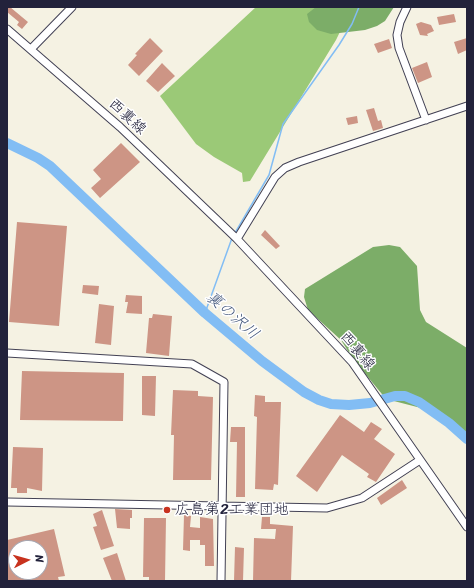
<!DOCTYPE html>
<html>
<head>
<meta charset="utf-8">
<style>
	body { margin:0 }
	#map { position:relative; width:474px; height:588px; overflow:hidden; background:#f5f2e3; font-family:Sriracha,sans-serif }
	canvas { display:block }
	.frame { position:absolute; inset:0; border:8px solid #22223b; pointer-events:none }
	.north { position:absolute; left:8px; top:540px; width:40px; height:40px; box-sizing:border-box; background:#fff; border:1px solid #a7a7b1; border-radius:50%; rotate:84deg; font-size:11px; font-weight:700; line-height:16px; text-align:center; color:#22223b }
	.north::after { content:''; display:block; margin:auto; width:14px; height:18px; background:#c8321e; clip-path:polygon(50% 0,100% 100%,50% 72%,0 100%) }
</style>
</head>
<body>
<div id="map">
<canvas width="474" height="588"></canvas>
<div class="frame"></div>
<div class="north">N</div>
</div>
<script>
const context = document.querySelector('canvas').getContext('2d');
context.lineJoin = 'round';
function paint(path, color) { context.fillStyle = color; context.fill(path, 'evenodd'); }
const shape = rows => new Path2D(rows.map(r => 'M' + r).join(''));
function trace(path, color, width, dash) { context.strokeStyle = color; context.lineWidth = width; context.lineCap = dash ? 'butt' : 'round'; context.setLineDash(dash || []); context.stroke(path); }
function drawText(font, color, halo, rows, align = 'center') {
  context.font = font + ' Sriracha,"Klee One",sans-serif'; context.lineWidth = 3; context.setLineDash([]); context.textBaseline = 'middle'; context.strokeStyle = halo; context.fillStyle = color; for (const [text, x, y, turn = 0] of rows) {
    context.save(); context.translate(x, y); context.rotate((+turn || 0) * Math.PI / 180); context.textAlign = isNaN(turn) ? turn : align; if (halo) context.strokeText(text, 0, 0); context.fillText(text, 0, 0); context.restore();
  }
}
const green = shape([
	[256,7,352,7,336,40,250,181,243,182,242,173,214,157,196,144,160,96]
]);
const forest = shape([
	[316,7,394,7,385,21,377,26,365,30,331,34,317,30,309,22,307,14],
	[389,245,400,247,417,266,420,310,426,322,467,348,467,442,449,424,421,408,386,399,353,359,341,340,308,310,304,297,305,289,373,247]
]);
const stream = shape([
	[235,233,269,175,283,124,339,45,352,24,359,7],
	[205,313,232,238]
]);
const river = shape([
	[7,143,38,158,50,166,205,313,262,361,304,392,319,400,331,404,349,405,370,403,395,396,405,396,419,402,449,423,467,439]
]);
const building = shape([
	[7,7,10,7,28,22,22,29,17,25,19,22,7,12],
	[454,14,456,22,439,25,437,17],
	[421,22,431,25,434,31,427,34,428,36,420,35,416,24],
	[150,38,163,51,139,76,128,65,137,55,135,54],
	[467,38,467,50,458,54,454,42],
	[389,39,392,48,378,53,374,44],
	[427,62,432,77,418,83,412,68],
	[162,63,175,76,158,92,146,81],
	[374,108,378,121,381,120,383,128,373,131,366,110],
	[357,116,358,123,348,125,346,118],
	[121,143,140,162,100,198,91,188,101,179,93,170],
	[17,222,67,226,59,326,9,322],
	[265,230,280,246,276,249,261,235],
	[83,285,99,286,98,295,82,293],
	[126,295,142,296,142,314,126,313,128,302,125,302],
	[99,304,114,306,111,345,95,343],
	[153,314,172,316,169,356,146,353,149,318,152,318],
	[22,371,124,373,123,421,20,420],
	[142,376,156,376,155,416,142,415],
	[173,390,198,391,198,396,213,397,211,480,173,480,174,435,171,435],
	[255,395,265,396,265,402,281,402,278,485,274,484,273,490,255,489,257,417,254,416],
	[340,415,364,432,371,422,382,429,374,439,395,454,376,482,367,477,369,474,342,455,317,492,296,476],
	[231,427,245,427,245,497,236,497,237,442,230,442],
	[13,447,43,448,42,491,27,488,27,493,17,493,17,488,11,488],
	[402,480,407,488,381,505,377,498],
	[115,509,132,510,132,518,130,518,130,529,117,528],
	[102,510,114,546,101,550,93,527,97,526,93,514],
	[184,515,191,516,190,527,200,528,200,517,213,519,214,566,205,566,205,545,200,545,200,540,190,540,190,551,183,550],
	[262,517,270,517,270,524,293,526,291,581,253,581,254,538,275,539,276,529,261,529],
	[144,518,166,518,165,581,149,581,149,577,143,577],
	[54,529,65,576,58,577,59,581,7,581,7,540],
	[16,548,40,548,40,572,16,572],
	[235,547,244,548,243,581,234,581],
	[117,553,126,581,112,581,103,558]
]);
const minor = shape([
	[407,7,400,22,397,35,399,48,426,120],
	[7,29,120,127,237,239,352,362,467,527],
	[31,49,72,7],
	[237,239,275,177,285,168,299,162,467,106],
	[7,353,192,364,224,382,221,581],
	[7,502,327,508,362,498,420,460]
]);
const markers = [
	[167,510,4,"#c8321e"]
];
const streetNames = [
	["西裏線",127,117,43],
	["西裏線",357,351,50]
];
const poiNames = [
	["広島第2工業団地",175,510]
];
const waterNames = [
	["裏の沢川",232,316,41]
];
paint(green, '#9bc977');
paint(forest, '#7cad68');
trace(stream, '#82bdf4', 1.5);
trace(river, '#82bdf4', 10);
paint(building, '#cd9585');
trace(minor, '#424154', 9);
trace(minor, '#fff', 7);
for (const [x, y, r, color] of markers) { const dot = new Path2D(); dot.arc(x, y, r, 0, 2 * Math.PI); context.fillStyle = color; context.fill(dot); trace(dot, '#fff', 1.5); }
drawText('15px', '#22223b', '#fff', streetNames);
drawText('15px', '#22223b', '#fff', poiNames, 'left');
drawText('italic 16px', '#44587c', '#fff', waterNames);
</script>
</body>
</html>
